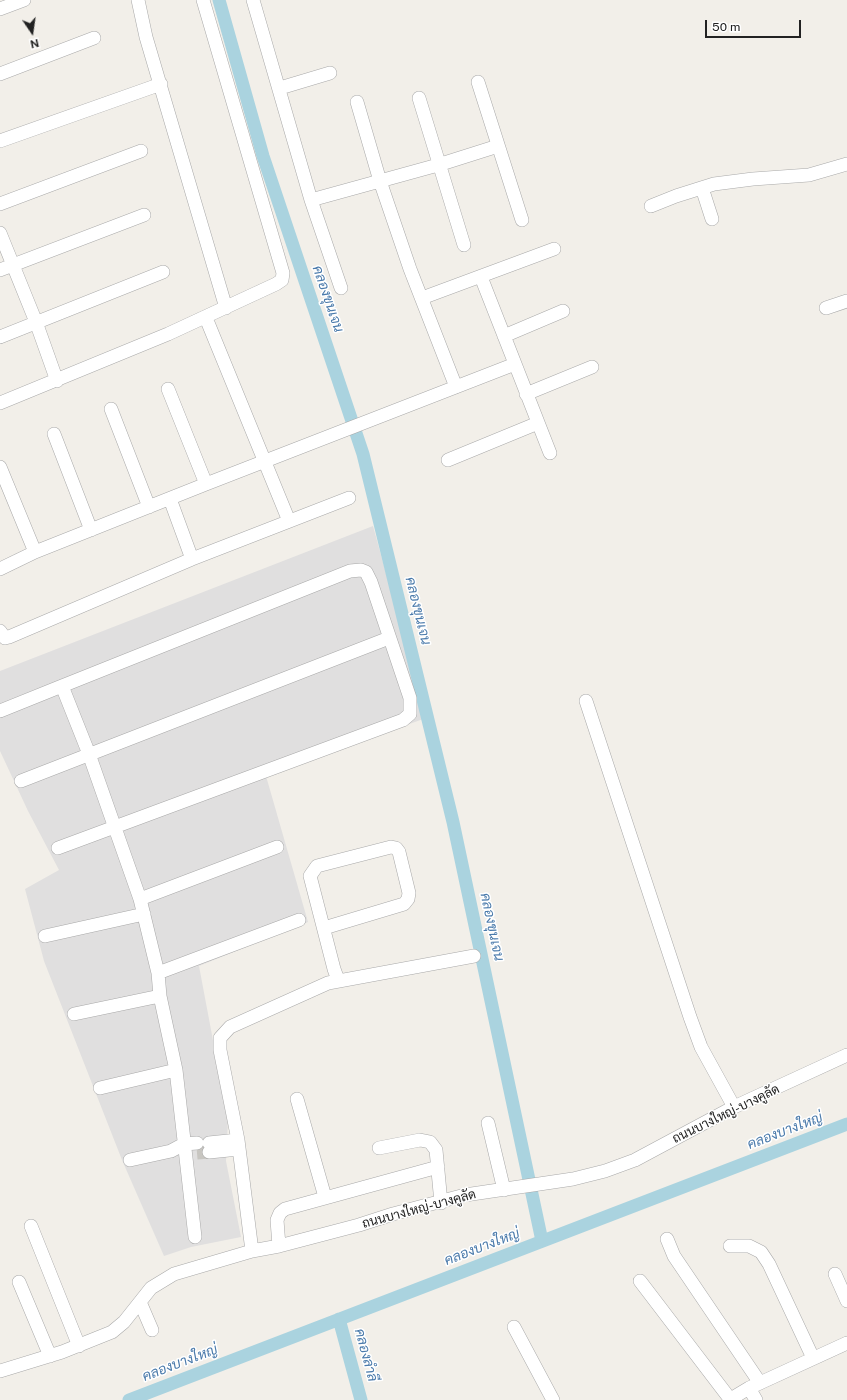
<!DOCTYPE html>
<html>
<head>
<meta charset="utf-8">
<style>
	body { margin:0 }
	#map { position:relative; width:847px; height:1400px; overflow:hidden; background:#f2efe9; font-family:"Public Sans",sans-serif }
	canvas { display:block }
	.north { position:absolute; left:12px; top:12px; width:40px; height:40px; -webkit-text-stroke:3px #fff; paint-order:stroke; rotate:167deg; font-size:11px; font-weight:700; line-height:16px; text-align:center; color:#222 }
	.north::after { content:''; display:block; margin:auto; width:14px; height:18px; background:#222; clip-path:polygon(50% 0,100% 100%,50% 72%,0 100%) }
	.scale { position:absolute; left:705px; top:20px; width:96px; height:18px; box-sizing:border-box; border:2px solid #222; border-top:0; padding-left:5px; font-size:12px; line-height:14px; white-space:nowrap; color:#222; -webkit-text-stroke:3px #fff; paint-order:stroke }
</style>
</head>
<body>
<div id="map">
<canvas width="847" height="1400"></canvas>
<div class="north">N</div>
<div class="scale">50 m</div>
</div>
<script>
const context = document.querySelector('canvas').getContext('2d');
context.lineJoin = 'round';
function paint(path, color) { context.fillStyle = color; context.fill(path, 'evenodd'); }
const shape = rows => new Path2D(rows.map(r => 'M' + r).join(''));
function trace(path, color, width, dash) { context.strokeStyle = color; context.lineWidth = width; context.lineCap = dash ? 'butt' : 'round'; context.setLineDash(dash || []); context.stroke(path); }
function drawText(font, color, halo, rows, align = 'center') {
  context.font = font + ' "Public Sans",Sarabun,sans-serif'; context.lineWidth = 3; context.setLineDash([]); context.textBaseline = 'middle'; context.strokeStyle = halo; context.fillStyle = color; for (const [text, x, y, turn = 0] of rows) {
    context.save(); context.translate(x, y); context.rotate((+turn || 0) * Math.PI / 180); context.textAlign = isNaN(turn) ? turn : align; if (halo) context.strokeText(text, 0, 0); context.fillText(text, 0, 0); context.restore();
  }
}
const residential = shape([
	[373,526,426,718,266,776,308,922,199,966,228,1120,226,1161,241,1237,191,1247,164,1256,122,1160,44,961,25,889,59,870,28,811,0,751,0,671]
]);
const canal = shape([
	[219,0,263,156,363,454,453,822,542,1241],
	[339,1319,361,1400],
	[129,1400,847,1124]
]);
const minorTunnel = shape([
	[197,1153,209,1152]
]);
const minor = shape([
	[138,0,146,37,226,308],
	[253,0,311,200,341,288],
	[0,9,24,0],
	[0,74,94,38],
	[478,82,522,220],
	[280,88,330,73],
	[419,98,464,245],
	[357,102,380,181,410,269,456,387],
	[0,141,161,84],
	[702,188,712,219],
	[311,200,438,165,498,146],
	[0,204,141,151],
	[651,206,676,196,714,184,753,179,809,175,847,164],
	[0,233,36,322,57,381],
	[0,270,144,215],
	[481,277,550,453],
	[422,298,554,249],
	[826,308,847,301],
	[206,318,289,521],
	[504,336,563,311],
	[0,337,163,272],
	[168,389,206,484],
	[526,394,592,367],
	[0,403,168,334,276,284,282,280,283,273,203,0],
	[111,409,149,507],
	[54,434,91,530],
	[448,460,538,423],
	[0,467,35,552],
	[170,499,192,559],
	[0,569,35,552,206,484,515,364],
	[0,631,5,638,9,637,192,559,349,498],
	[586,701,690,1017,701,1047,734,1107],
	[0,711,62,686,89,754,140,899,158,973,160,996,176,1070,195,1237],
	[21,781,389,638],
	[58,848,403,720,410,714,410,698,371,582,366,572,361,570,350,571,62,686],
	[140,899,277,847],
	[324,928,404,904,408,899,409,893,399,852,396,848,391,847,317,866,310,876,334,969,338,980],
	[45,936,144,914],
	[158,973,299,920],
	[74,1014,160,996],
	[100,1088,176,1070],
	[297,1099,325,1197],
	[488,1123,504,1190],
	[209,1143,238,1140],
	[379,1148,420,1140,430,1142,436,1150,441,1203],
	[209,1152,239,1149],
	[130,1160,171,1151,184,1144,197,1143],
	[31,1226,79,1346],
	[667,1239,674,1256,760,1383],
	[279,1246,277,1220,280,1213,285,1209,438,1167],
	[730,1246,749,1246,761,1252,769,1264,813,1358],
	[252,1251,238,1140,220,1050,220,1038,230,1027,328,983,474,956],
	[835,1274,847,1301],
	[640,1281,730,1399],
	[19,1282,50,1356],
	[140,1302,152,1330],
	[514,1327,553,1400],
	[0,1371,62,1352,112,1332,124,1322,151,1288,174,1274,252,1251,279,1246,359,1225,393,1214,465,1195,573,1179,605,1171,635,1160,734,1107,847,1055],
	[749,1388,756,1400],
	[729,1400,749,1388,847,1343]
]);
const streetNames = [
	["ถนนบางใหญ่-บางคูลัด",726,1114,-26],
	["ถนนบางใหญ่-บางคูลัด",419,1209,-15]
];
const waterNames = [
	["คลองขุนเจน",328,299,71],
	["คลองขุนเจน",418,611,76],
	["คลองขุนเจน",492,927,78],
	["คลองบางใหญ่",785,1131,-21],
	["คลองบางใหญ่",482,1247,-21],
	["คลองลำลี",366,1355,75],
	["คลองบางใหญ่",180,1363,-21]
];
paint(residential, '#e0dfdf');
trace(canal, '#aad3df', 13);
trace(minorTunnel, '#c8c6c1', 13, [13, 6]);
trace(minor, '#a9a9a9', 14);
trace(minor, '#fff', 13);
drawText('13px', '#222', '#fff', streetNames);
drawText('italic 14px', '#4a7aab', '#fff', waterNames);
</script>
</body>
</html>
